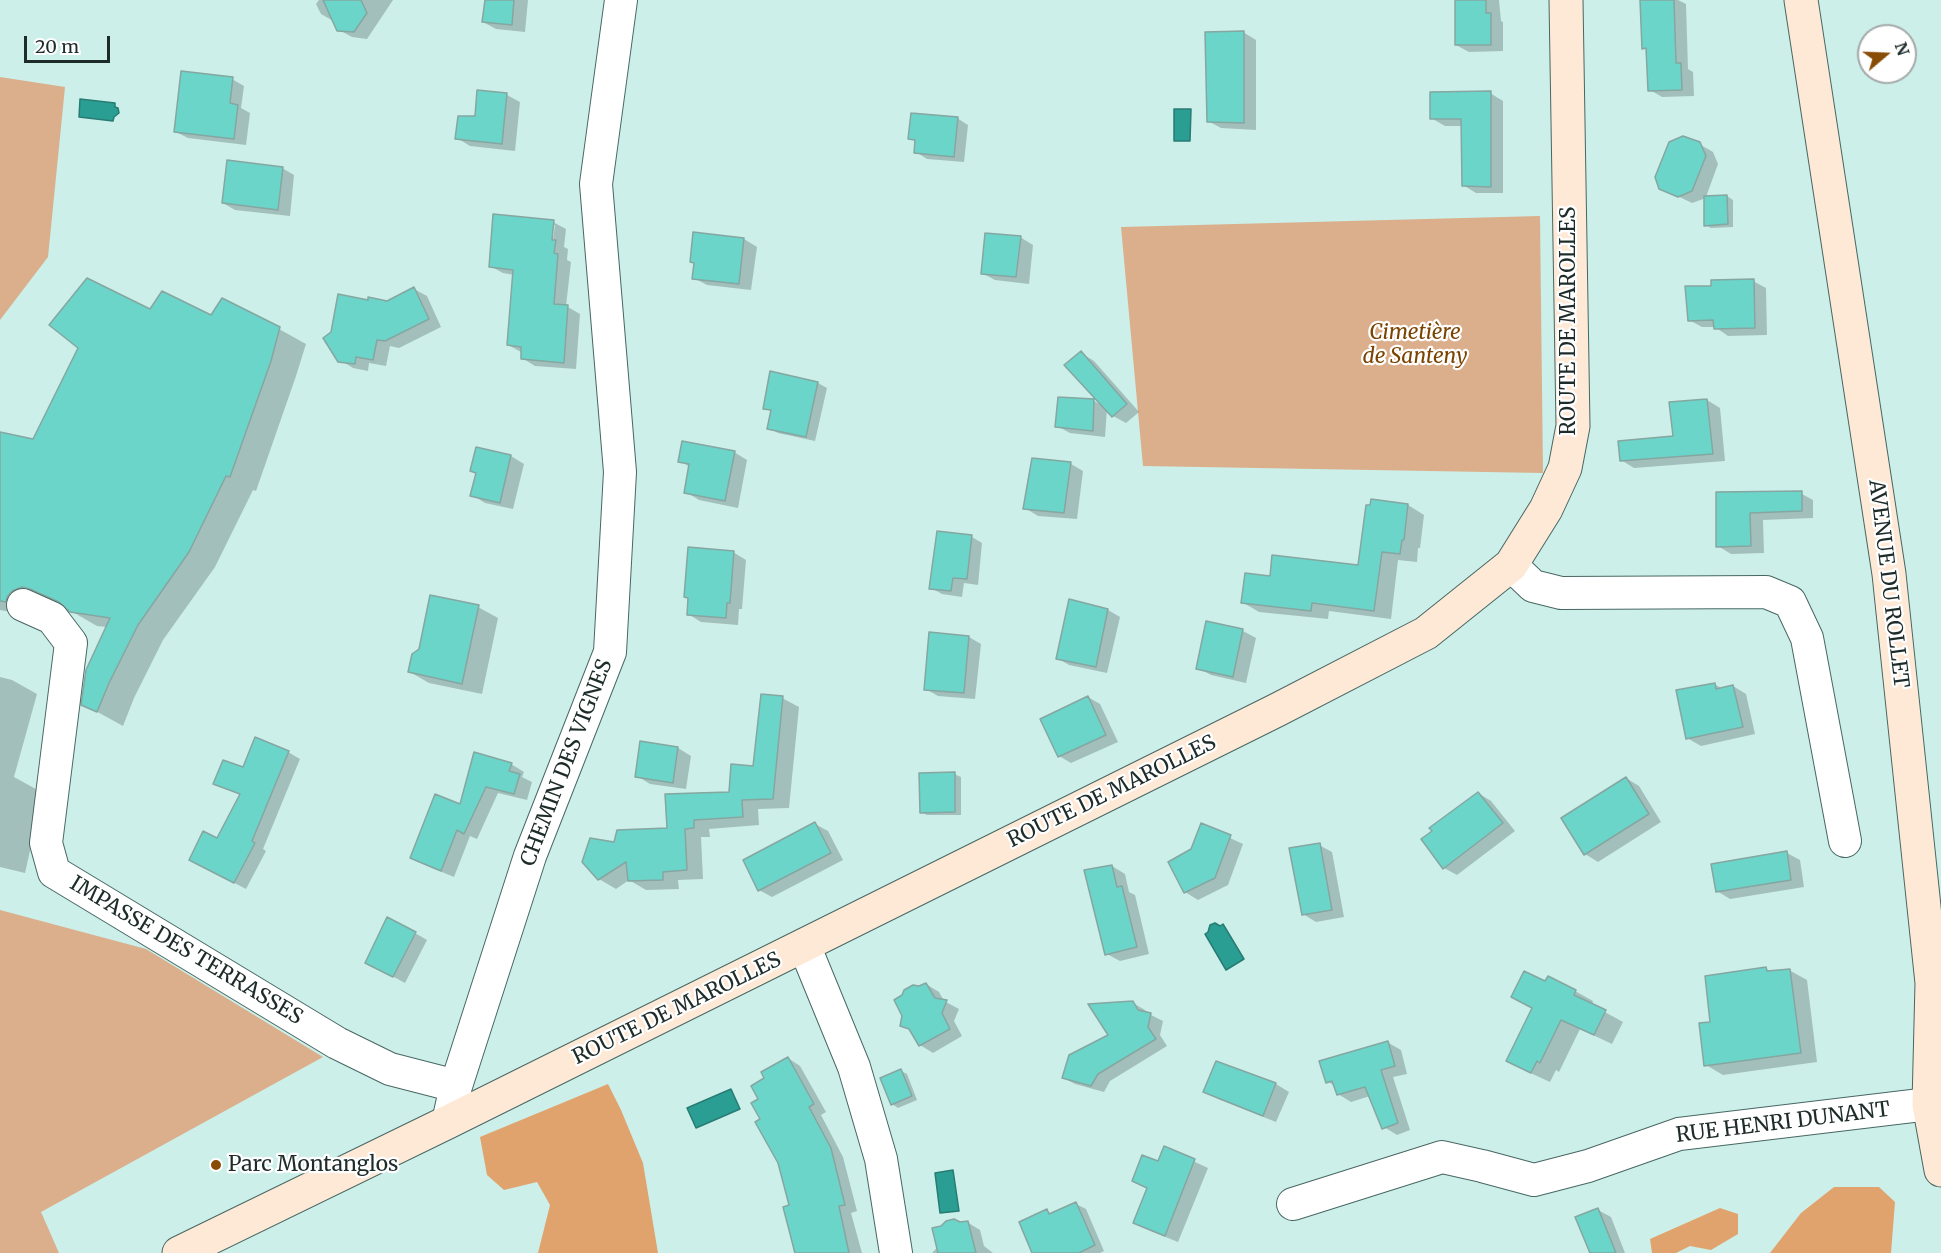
<!DOCTYPE html>
<html>
<head>
<meta charset="utf-8">
<style>
	body { margin:0 }
	#map { position:relative; width:1941px; height:1253px; overflow:hidden; background:#ccefea; font-family:Merriweather,serif }
	canvas { display:block }
	.north { position:absolute; left:1857px; top:24px; width:60px; height:60px; box-sizing:border-box; background:#fff; border:2px solid #a5aaa9; border-radius:50%; rotate:71deg; font-size:16px; font-weight:700; line-height:24px; text-align:center; color:#1d2b29 }
	.north::after { content:''; display:block; margin:auto; width:21px; height:27px; background:#884c07; clip-path:polygon(50% 0,100% 100%,50% 72%,0 100%) }
	.scale { position:absolute; left:24px; top:36px; width:86px; height:27px; box-sizing:border-box; border:3px solid #1d2b29; border-top:0; padding-left:8px; font-size:18px; line-height:21px; white-space:nowrap; color:#1d2b29; -webkit-text-stroke:4px #fff; paint-order:stroke }
</style>
</head>
<body>
<div id="map">
<canvas width="1941" height="1253"></canvas>
<div class="north">N</div>
<div class="scale">20 m</div>
</div>
<script>
const context = document.querySelector('canvas').getContext('2d');
context.lineJoin = 'round';
function paint(path, color) { context.fillStyle = color; context.fill(path, 'evenodd'); }
const shape = rows => new Path2D(rows.map(r => 'M' + r).join(''));
function trace(path, color, width, dash) { context.strokeStyle = color; context.lineWidth = width; context.lineCap = dash ? 'butt' : 'round'; context.setLineDash(dash || []); context.stroke(path); }
function drawText(font, color, halo, rows, align = 'center') {
  context.font = font + ' Merriweather,serif'; context.lineWidth = 4.5; context.setLineDash([]); context.textBaseline = 'middle'; context.strokeStyle = halo; context.fillStyle = color; for (const [text, x, y, turn = 0] of rows) {
    context.save(); context.translate(x, y); context.rotate((+turn || 0) * Math.PI / 180); context.textAlign = isNaN(turn) ? turn : align; if (halo) context.strokeText(text, 0, 0); context.fillText(text, 0, 0); context.restore();
  }
}
const green = shape([
	[0,77,65,87,48,257,0,320],
	[1540,216,1543,473,1143,466,1121,227],
	[0,910,146,949,323,1057,41,1212,59,1253,0,1253]
]);
const forest = shape([
	[608,1084,621,1110,643,1163,658,1253,538,1253,550,1205,537,1182,504,1190,487,1175,480,1137],
	[1834,1187,1879,1187,1895,1202,1891,1253,1770,1253,1801,1213],
	[1720,1208,1738,1214,1738,1234,1711,1250,1690,1246,1676,1253,1652,1253,1650,1239]
]);
const water = shape([
	[80,99,115,103,115,107,118,108,119,113,114,117,113,121,79,117,80,99],
	[1174,109,1191,109,1190,141,1174,141,1174,109],
	[1215,923,1220,926,1223,924,1244,959,1226,970,1205,934,1208,932,1210,925,1215,923],
	[731,1089,740,1109,696,1128,687,1108,731,1089],
	[953,1170,959,1211,940,1213,935,1173,953,1170]
]);
const shadow = shape([
	[319,0,393,0,367,39,352,37,339,30,335,22,321,14,316,4],
	[486,0,528,0,525,32,496,29,483,22],
	[1455,0,1499,0,1501,21,1503,22,1503,51,1469,52,1456,45],
	[1642,0,1678,0,1686,4,1688,69,1693,72,1694,96,1662,97,1650,90,1648,50,1643,48],
	[1243,32,1256,40,1256,130,1221,128,1208,121],
	[232,79,244,86,241,108,250,113,246,145,188,138,176,132],
	[1490,93,1503,101,1503,193,1476,193,1463,185,1463,126,1445,126,1431,118],
	[507,95,520,102,515,151,470,146,457,138,476,118],
	[957,118,968,125,964,162,927,159,916,152,916,142,910,138],
	[1699,144,1713,152,1718,164,1706,197,1727,196,1733,200,1733,227,1711,228,1705,225,1706,198,1692,203,1661,188],
	[282,168,294,175,290,216,235,210,223,203],
	[553,222,566,229,564,247,568,249,567,260,571,262,566,306,580,314,576,369,535,366,522,358,521,352,508,345,514,275,503,273,490,266],
	[552,225,555,225,552,247,549,247],
	[1020,237,1033,245,1029,284,995,280,982,273],
	[744,239,757,247,751,290,707,285,694,278,695,264,691,262],
	[1753,281,1766,288,1767,335,1728,336,1715,327,1702,327,1689,320,1713,288],
	[414,289,427,296,441,327,399,348,390,346,386,366,369,363,368,371,353,368,340,360,388,303],
	[151,311,211,317,279,329,306,344,296,376,256,491,253,490,215,567,163,640,134,698,123,726,83,704,107,627,97,626,57,603,49,601,32,616,0,610,0,433,34,441],
	[1081,353,1094,361,1139,412,1126,423,1113,416,1107,409,1105,437,1070,433,1057,426,1059,398,1094,401,1103,406],
	[771,373,818,383,827,388,815,441,778,433,769,428,772,412,765,408],
	[1707,400,1720,408,1725,461,1634,468,1621,460,1675,437],
	[477,449,511,456,524,464,513,509,485,503,472,495,477,473],
	[734,452,747,460,738,508,699,500,686,492,690,467,680,461],
	[1071,464,1083,471,1077,519,1038,516,1025,508],
	[1800,493,1813,500,1813,518,1763,520,1764,553,1731,554,1718,546,1718,494],
	[1408,505,1424,515,1420,548,1418,548,1417,562,1398,560,1391,619,1329,611,1328,619,1259,612,1242,602,1271,578,1359,567,1371,507],
	[972,537,982,543,978,585,964,583,962,597,942,594,931,588],
	[733,552,746,560,742,609,739,609,738,625,701,622,688,614],
	[1070,601,1108,610,1120,617,1107,673,1069,665,1057,658],
	[478,607,498,618,482,694,429,683,410,672],
	[1207,623,1243,631,1256,638,1246,683,1211,675,1198,668],
	[969,637,981,644,975,699,938,696,926,689],
	[0,677,12,680,37,694,14,777,43,793,25,873,0,867],
	[1714,684,1723,689,1733,686,1746,694,1755,734,1701,746,1687,738],
	[1088,697,1100,704,1118,742,1071,763,1059,756],
	[782,698,799,707,789,808,758,809,759,825,709,829,710,837,701,837,703,879,678,880,679,889,646,890,629,880,616,889,599,879,615,844,669,829,730,793,754,768],
	[678,748,691,756,686,789,650,784,637,776],
	[288,752,300,759,263,849,266,851,246,889,202,866,241,795,215,783,244,769],
	[511,764,524,772,522,777,532,782,527,800,498,793,477,839,470,836,454,877,425,865,412,858,461,806],
	[954,774,961,777,961,815,927,815,921,812],
	[1626,778,1639,786,1661,822,1598,862,1585,854,1563,819],
	[1478,793,1491,801,1515,831,1457,875,1444,868],
	[815,824,828,831,843,860,772,897,759,890],
	[1202,825,1243,844,1228,885,1198,900,1185,892,1192,850],
	[1319,845,1332,852,1344,917,1316,922,1303,914],
	[1787,853,1800,860,1804,887,1730,899,1717,891],
	[1112,866,1125,874,1129,892,1135,895,1149,954,1120,961,1107,954],
	[415,933,427,940,405,983,379,969],
	[1766,969,1772,972,1789,970,1807,980,1817,1062,1723,1075,1706,1065,1712,1023],
	[1546,983,1575,991,1593,1001,1592,1005,1623,1022,1612,1044,1580,1029,1559,1072,1556,1070,1550,1082,1526,1071,1533,1008],
	[926,984,939,992,944,1001,959,1009,954,1021,962,1036,933,1053,920,1045,912,1030,919,988],
	[1133,1003,1145,1010,1147,1013,1163,1021,1160,1035,1167,1046,1110,1081,1104,1092,1075,1084,1064,1078,1110,1035],
	[1387,1042,1401,1050,1407,1074,1393,1077,1410,1130,1397,1135,1384,1127,1370,1096,1351,1102,1338,1094,1336,1086,1328,1082],
	[788,1058,800,1066,826,1112,821,1115,843,1157,857,1211,851,1213,862,1253,794,1253,785,1208,791,1206,780,1163,762,1120,760,1099,766,1079],
	[1216,1063,1276,1084,1289,1092,1276,1122,1218,1099,1205,1091],
	[901,1071,907,1074,917,1100,898,1108,892,1104],
	[1165,1148,1208,1168,1178,1242,1148,1230,1135,1222],
	[1076,1204,1086,1209,1104,1251,1100,1253,1033,1253,1047,1211,1052,1214],
	[1598,1210,1611,1217,1625,1253,1591,1253],
	[967,1222,980,1230,984,1246,993,1253,932,1253,960,1224]
]);
const building = shape([
	[323,0,361,0,367,13,354,32,337,31,323,0],
	[485,0,514,0,512,25,482,22,485,0],
	[1455,0,1486,0,1486,13,1491,13,1491,45,1455,45,1455,0],
	[1640,0,1674,0,1676,63,1681,63,1682,90,1648,91,1646,48,1642,49,1640,0],
	[1244,31,1244,123,1207,122,1205,32,1244,31],
	[181,71,233,77,230,103,238,105,234,139,174,132,181,71],
	[477,90,507,93,502,144,455,139,458,116,475,116,477,90],
	[1491,91,1491,187,1462,186,1461,119,1430,119,1430,92,1491,91],
	[911,113,958,117,954,157,914,153,915,140,908,139,911,113],
	[1683,136,1700,142,1706,156,1692,191,1678,197,1659,189,1655,177,1669,142,1683,136],
	[227,160,283,167,278,210,222,203,227,160],
	[1727,195,1728,224,1704,226,1704,196,1727,195],
	[493,214,554,220,552,240,556,240,554,253,558,254,554,304,568,305,564,363,521,359,521,347,507,345,513,270,489,267,493,214],
	[693,232,744,238,739,284,692,279,694,263,690,262,693,232],
	[985,233,1021,236,1016,277,981,274,985,233],
	[87,278,150,309,162,291,211,315,222,298,280,327,271,361,230,477,226,476,189,552,138,625,109,683,97,712,81,705,86,670,110,618,70,612,59,602,30,589,22,587,12,591,7,597,6,602,0,601,0,432,33,439,78,348,49,325,87,278],
	[1754,279,1755,328,1714,329,1713,320,1688,321,1685,286,1711,286,1711,280,1754,279],
	[414,287,429,319,385,341,377,340,373,360,356,357,355,364,338,362,323,338,331,332,338,294,368,300,368,297,387,301,414,287],
	[1081,351,1127,404,1112,417,1064,365,1081,351],
	[770,371,818,382,806,437,767,429,771,410,763,409,770,371],
	[1058,397,1094,399,1093,431,1055,427,1058,397],
	[1707,399,1713,454,1620,461,1618,441,1673,436,1669,402,1707,399],
	[682,441,735,451,725,501,684,493,689,464,678,462,682,441],
	[476,447,511,455,500,503,470,496,476,473,470,471,476,447],
	[1032,458,1071,462,1064,513,1023,509,1032,458],
	[1802,491,1802,511,1750,513,1751,546,1716,547,1716,492,1802,491],
	[1371,499,1408,504,1404,540,1402,540,1400,554,1382,552,1374,611,1312,603,1311,611,1241,603,1245,573,1270,576,1272,555,1358,565,1366,505,1370,505,1371,499],
	[937,531,972,535,967,579,953,578,951,591,929,589,937,531],
	[688,547,734,551,730,603,727,603,726,618,687,615,688,598,684,597,688,547],
	[430,595,479,605,462,684,408,672,412,654,419,649,430,595],
	[1069,599,1108,609,1096,667,1056,659,1069,599],
	[1206,621,1243,629,1233,677,1196,669,1206,621],
	[929,632,969,636,964,693,924,690,929,632],
	[1715,683,1716,689,1733,685,1743,727,1686,739,1676,690,1715,683],
	[761,694,783,696,773,799,742,800,743,817,694,820,694,828,685,829,687,870,663,872,663,880,628,881,626,862,598,880,582,862,590,838,614,842,617,830,667,828,665,794,729,792,731,764,753,766,761,694],
	[1088,696,1106,735,1058,757,1040,719,1088,696],
	[255,737,289,751,252,841,255,843,234,883,189,860,203,831,217,838,240,794,213,784,223,760,243,767,255,737],
	[640,741,678,747,673,783,635,777,640,741],
	[474,752,512,763,509,771,520,774,514,794,486,787,464,834,457,830,441,871,410,858,435,794,460,804,474,752],
	[955,772,955,812,920,813,919,773,955,772],
	[1626,777,1649,814,1584,855,1561,818,1626,777],
	[1478,792,1503,823,1443,869,1421,839,1432,831,1429,828,1478,792],
	[815,822,831,853,758,891,743,860,815,822],
	[1201,823,1231,835,1215,878,1184,893,1168,862,1191,849,1201,823],
	[1320,843,1332,910,1302,915,1289,848,1320,843],
	[1787,851,1791,880,1716,892,1711,864,1787,851],
	[1112,865,1117,887,1122,886,1137,947,1105,955,1084,870,1112,865],
	[387,917,416,932,393,977,365,963,387,917],
	[1766,967,1767,971,1790,969,1801,1053,1704,1066,1699,1023,1710,1022,1705,976,1766,967],
	[1524,971,1545,981,1548,976,1576,990,1574,995,1606,1010,1594,1035,1561,1020,1540,1063,1537,1061,1531,1073,1506,1061,1532,1008,1511,997,1524,971],
	[926,983,935,998,947,1000,942,1013,950,1029,919,1046,909,1029,900,1026,902,1016,894,1000,902,995,904,990,913,985,919,986,926,983],
	[1133,1001,1138,1010,1151,1013,1148,1027,1156,1039,1098,1074,1091,1086,1062,1078,1069,1055,1108,1035,1088,1004,1133,1001],
	[1388,1041,1395,1066,1381,1070,1398,1123,1382,1129,1365,1087,1337,1095,1332,1081,1326,1083,1319,1061,1388,1041],
	[788,1057,814,1104,809,1107,831,1148,845,1205,839,1206,849,1253,795,1253,783,1207,789,1205,778,1163,755,1122,760,1119,751,1103,758,1099,751,1086,764,1078,761,1072,788,1057],
	[1216,1061,1276,1083,1263,1116,1203,1092,1216,1061],
	[901,1069,912,1096,891,1105,880,1078,901,1069],
	[1164,1146,1195,1159,1165,1236,1133,1223,1147,1188,1132,1181,1142,1155,1158,1161,1164,1146],
	[1076,1202,1095,1245,1079,1253,1032,1253,1019,1222,1047,1209,1049,1214,1076,1202],
	[1598,1208,1616,1253,1590,1253,1575,1217,1598,1208],
	[954,1219,960,1222,968,1221,976,1253,938,1253,932,1228,941,1226,946,1221,954,1219]
]);
const street = shape([
	[1511,565,1533,586,1561,593,1766,592,1790,602,1807,638,1845,841],
	[23,605,52,618,71,643,46,843,54,872,337,1043,390,1069,456,1086],
	[804,945,854,1067,881,1159,896,1253],
	[448,1122,456,1086,530,856,610,652,620,472,596,184,621,0],
	[1293,1204,1442,1157,1482,1166,1534,1180,1588,1166,1679,1134,1929,1104]
]);
const secondary = shape([
	[1801,0,1889,574,1932,983,1929,1104,1941,1170],
	[179,1253,448,1122,1277,710,1426,633,1511,565,1546,509,1565,468,1573,426,1566,0]
]);
const markers = [
	[216,1165,6,"#884c07"]
];
const streetNames = [
	["ROUTE DE MAROLLES",1569,321,-90],
	["AVENUE DU ROLLET",1888,584,83],
	["CHEMIN DES VIGNES",567,763,-69],
	["ROUTE DE MAROLLES",1112,792,-26],
	["IMPASSE DES TERRASSES",186,951,31],
	["ROUTE DE MAROLLES",677,1009,-26],
	["RUE HENRI DUNANT",1783,1123,-7]
];
const parkNames = [
	["Cimetière",1415,333],
	["de Santeny",1415,357]
];
const poiNames = [
	["Parc Montanglos",228,1165]
];
paint(green, '#dbaf8b');
paint(forest, '#e1a36e');
paint(water, '#2b9e93');
trace(water, '#277c73', 1.5);
paint(shadow, '#0003');
paint(building, '#6bd5c9');
trace(building, '#85a6a1', 1.5);
trace(street, '#486763', 34);
trace(secondary, '#486763', 35);
trace(street, '#fff', 32);
trace(secondary, '#fee8d6', 33);
for (const [x, y, r, color] of markers) { const dot = new Path2D(); dot.arc(x, y, r, 0, 2 * Math.PI); context.fillStyle = color; context.fill(dot); trace(dot, '#fff', 2); }
drawText('21px', '#1d2b29', '#fff', streetNames);
drawText('italic 21px', '#7b4300', '#fff', parkNames);
drawText('21px', '#1d2b29', '#fff', poiNames, 'left');
</script>
</body>
</html>
